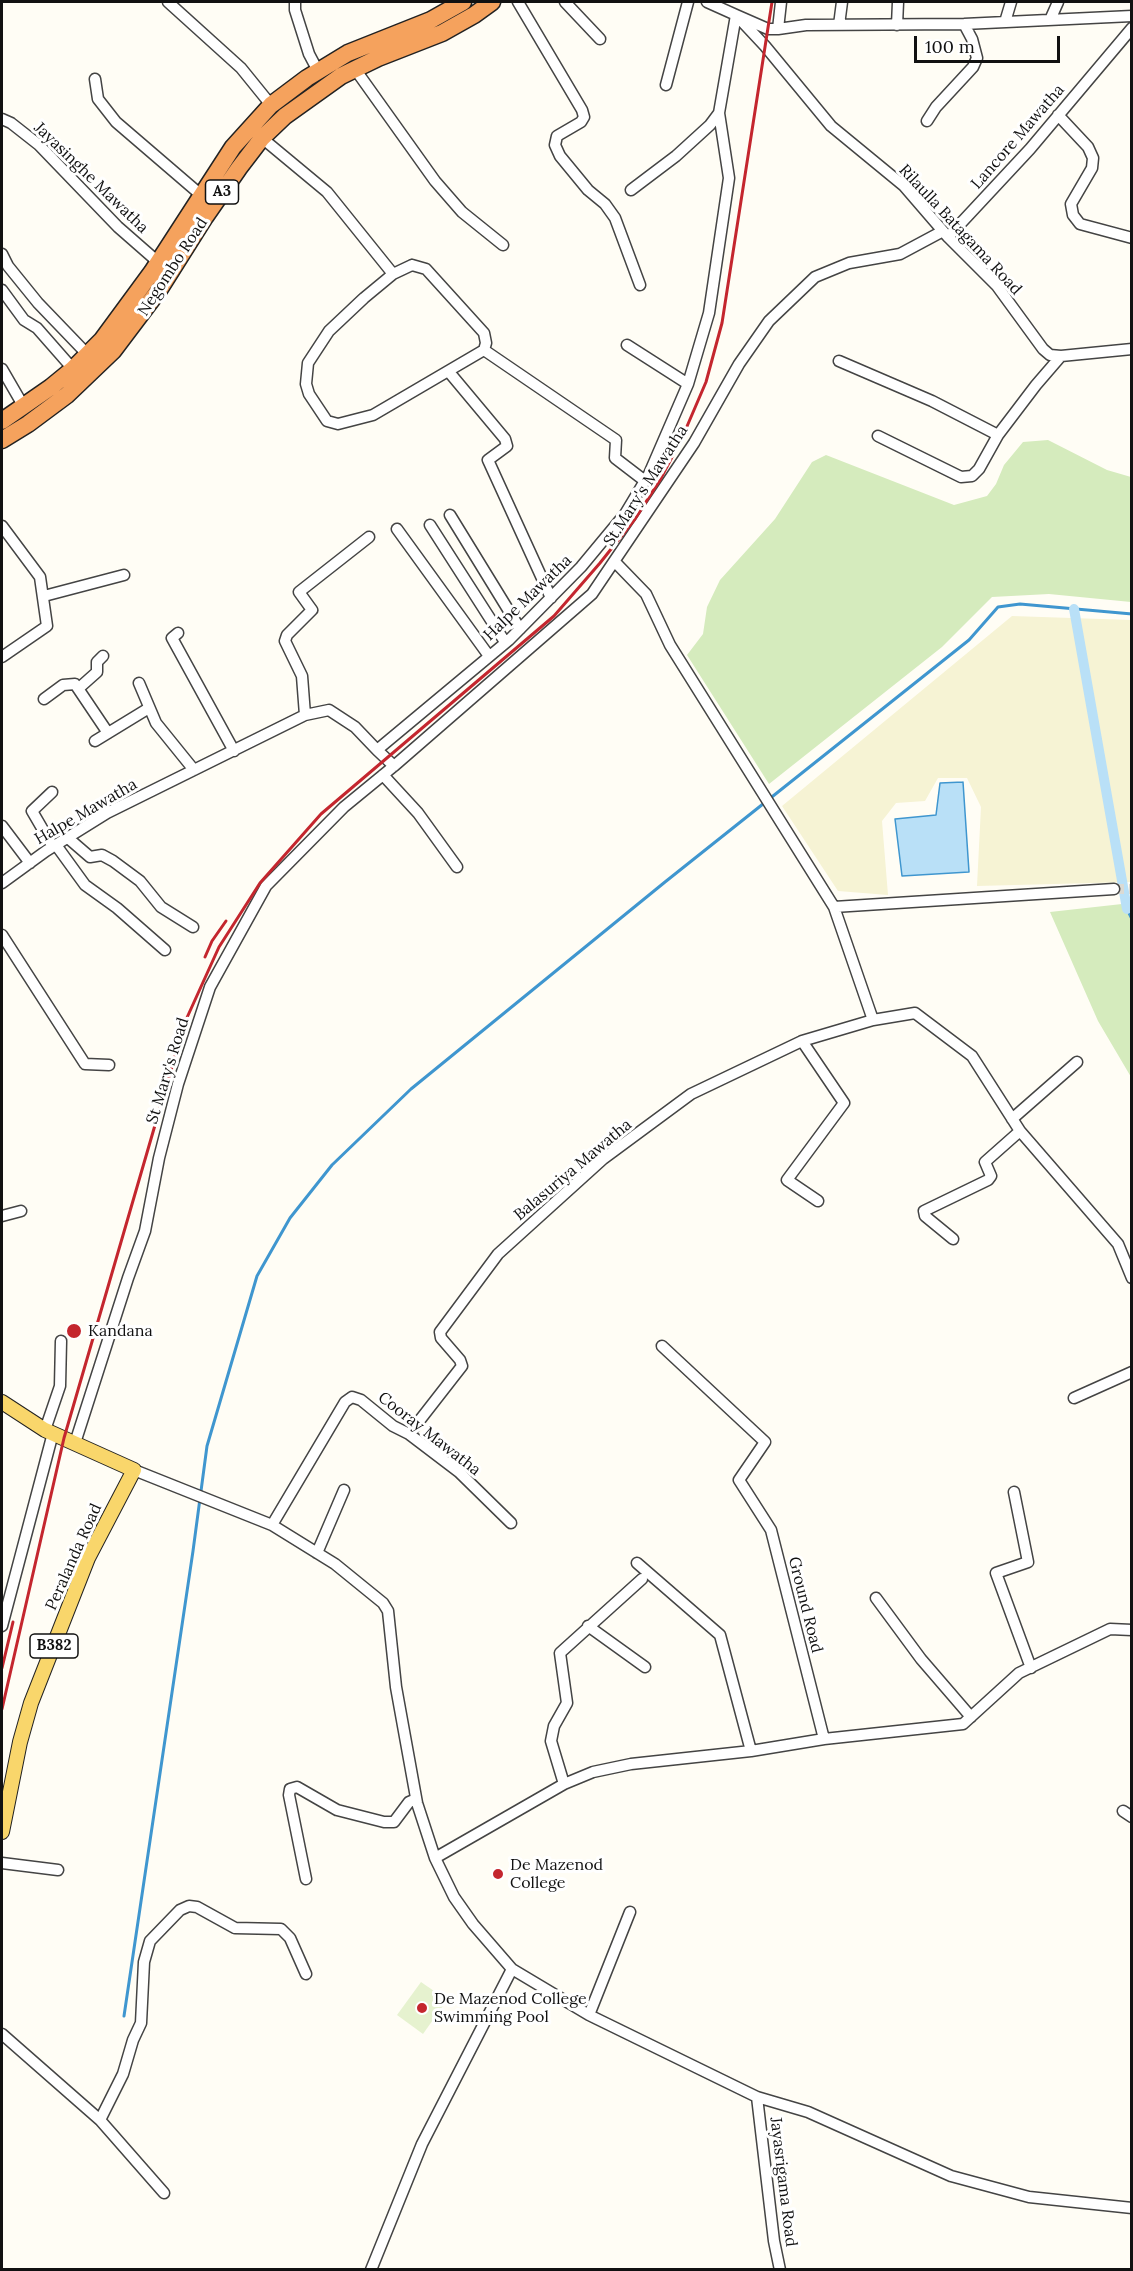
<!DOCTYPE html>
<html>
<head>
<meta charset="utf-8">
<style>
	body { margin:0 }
	#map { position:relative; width:1133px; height:2271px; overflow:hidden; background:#fffdf5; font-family:Lora,serif }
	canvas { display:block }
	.frame { position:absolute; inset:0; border:3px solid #111; pointer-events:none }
	.scale { position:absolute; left:914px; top:36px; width:146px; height:27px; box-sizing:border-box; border:3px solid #111; border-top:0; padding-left:8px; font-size:18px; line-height:21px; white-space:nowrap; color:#111; -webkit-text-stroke:4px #fff; paint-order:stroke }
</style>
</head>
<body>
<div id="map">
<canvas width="1133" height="2271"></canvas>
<div class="frame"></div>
<div class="scale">100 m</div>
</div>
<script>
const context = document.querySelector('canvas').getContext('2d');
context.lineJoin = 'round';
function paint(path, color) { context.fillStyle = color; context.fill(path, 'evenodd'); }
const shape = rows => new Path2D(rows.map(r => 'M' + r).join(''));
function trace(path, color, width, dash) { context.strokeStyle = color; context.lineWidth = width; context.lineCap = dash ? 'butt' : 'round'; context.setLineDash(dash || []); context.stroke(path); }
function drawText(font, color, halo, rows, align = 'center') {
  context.font = font + ' Lora,serif'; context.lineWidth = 6; context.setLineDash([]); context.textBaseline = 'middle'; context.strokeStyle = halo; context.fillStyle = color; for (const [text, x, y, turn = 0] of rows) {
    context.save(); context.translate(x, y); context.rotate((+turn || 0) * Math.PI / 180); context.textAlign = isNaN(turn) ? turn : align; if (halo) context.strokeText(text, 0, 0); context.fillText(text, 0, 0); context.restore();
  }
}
const farmland = shape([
	[1012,616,1131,620,1131,882,977,886,981,807,967,778,938,778,925,801,896,803,882,821,888,895,838,891,782,806]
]);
const green = shape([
	[1048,440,1107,470,1131,477,1131,602,1049,594,992,597,942,647,769,784,687,655,703,634,707,607,720,580,775,519,812,462,826,455,954,505,987,496,996,484,1004,465,1023,442],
	[1131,903,1132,903,1131,1077,1098,1021,1050,912]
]);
const pitch = shape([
	[421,1982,447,2000,423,2034,397,2015]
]);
const water = shape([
	[963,782,969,872,902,876,895,819,936,815,940,783,963,782]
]);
const stream = shape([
	[1127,909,1132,919],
	[124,2016,193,1551,207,1446,257,1276,290,1218,332,1165,411,1089,665,882,969,640,998,607,1020,604,1132,614]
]);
const canal = shape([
	[1074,609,1127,909]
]);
const minorTunnel = shape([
	[1114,889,1132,889]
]);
const minor = shape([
	[168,2,241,68,271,105],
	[295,2,295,10,309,54,318,71],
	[518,2,582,110,584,117,581,122,557,136,555,145,560,156,588,190,605,204,615,218,640,285],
	[565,2,600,39],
	[707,2,736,15,765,46,831,126,904,186,948,237,997,286,1043,349,1050,355,1061,356,1132,349],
	[1050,20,1058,2],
	[1005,22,1011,2],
	[839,25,842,2],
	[897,25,898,2],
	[778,29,781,2],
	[355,69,435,181,462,212,503,245],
	[95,79,98,99,116,122,201,195],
	[666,85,688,2],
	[1058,115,1088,147,1093,158,1092,168,1071,204,1073,215,1080,224,1132,238],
	[2,119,11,123,39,145,118,227,158,262],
	[927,121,936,107,973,67,977,58,972,39,964,24],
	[262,138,327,192,393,274],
	[631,190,676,156,710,125,719,113],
	[948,237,1030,149,1132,28],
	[2,254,8,266,38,303,88,355],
	[412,265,426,269,484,333,486,343,484,350,373,415,338,424,327,421,309,394,306,384,308,363,329,331,364,298,393,274,412,265],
	[2,290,24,320,37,328,73,369],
	[627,345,688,384],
	[484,350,616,440,615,458,645,481],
	[839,361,932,401,998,435],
	[2,369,24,407],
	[449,372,505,439,507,446,488,460,551,598],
	[878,436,961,477,972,476,979,469,998,435,1036,385,1061,356],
	[450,515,520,629],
	[430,525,505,642],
	[2,526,40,577,47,626,2,657],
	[397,529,489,656],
	[615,562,646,594,670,645,834,907,1114,889],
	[44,596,124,575],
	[178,633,172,638,234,751],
	[139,683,156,723,194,770],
	[79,688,97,672,97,662,103,656],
	[44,699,63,685,75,684,108,733],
	[305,715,302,676,285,641,287,635,312,610,299,592,369,537],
	[95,741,149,708],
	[377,750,394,766],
	[383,775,418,813,457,867],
	[52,792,32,811,53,847],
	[2,826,30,863],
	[68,838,90,857,102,855,113,861,140,881,161,907,193,927],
	[56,845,85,885,117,908,165,950],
	[2,883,46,851,107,813,305,715,329,710,355,727,377,750,509,640,581,567,625,514,649,474,688,384,709,313,729,178,719,113,736,15,768,29,778,29,806,25,964,24,1132,16],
	[834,907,873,1020,915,1013,972,1056,1020,1131,1118,1244,1132,1278],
	[2,935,85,1064,109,1065],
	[802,1041,844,1103,787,1180,818,1201],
	[1012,1119,1077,1062],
	[2,1216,21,1211],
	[953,1239,925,1216,924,1211,988,1180,991,1176,985,1162,1020,1131],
	[662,1346,765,1442,739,1480,771,1530,824,1739],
	[1074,1398,1132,1372],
	[45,1430,60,1386,61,1341],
	[409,1434,462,1366,460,1360,441,1338,440,1332,498,1254,603,1159,691,1094,802,1041,873,1020],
	[75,1443,128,1278,145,1231,159,1158,178,1084,210,987,266,886,344,807,394,766,592,594,694,443,739,364,769,321,815,277,849,263,900,254,943,231],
	[134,1470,272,1525,335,1564,383,1603,388,1611,396,1687,417,1803,435,1858,454,1897,473,1924,512,1969,589,2015,757,2097,808,2112,951,2176,1029,2197,1132,2208],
	[1014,1492,1028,1562,996,1573,1031,1668],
	[272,1525,345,1402,352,1397,361,1400,393,1426,409,1434,459,1472,511,1523],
	[317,1553,344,1490],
	[637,1563,720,1635,751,1751],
	[876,1598,921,1659,971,1717],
	[2,1626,53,1433],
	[588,1626,645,1667],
	[564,1784,551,1741,554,1726,567,1703,560,1653,642,1579],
	[1123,1811,1132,1817],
	[435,1858,564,1784,593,1772,631,1764,751,1751,824,1739,963,1724,1019,1673,1110,1629,1132,1630],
	[2,1863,58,1870],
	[306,1879,289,1795,290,1789,297,1787,337,1810,384,1822,394,1822,409,1802,416,1799],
	[589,2015,630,1912],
	[2,2034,100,2120,164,2193],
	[757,2097,774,2241,780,2270],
	[100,2120,123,2074,133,2040,141,2023,144,1962,150,1941,180,1910,189,1906,197,1907,235,1928,281,1929,290,1938,306,1974],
	[371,2270,422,2144,512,1969]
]);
const major = shape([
	[2,1402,45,1430,134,1470,88,1558,31,1703,20,1742,2,1832]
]);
const highway = shape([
	[2,421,51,387,73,369,102,340,152,272,233,147,271,105,307,78,348,53,431,20,463,2],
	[2,440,28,424,67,395,113,351,159,290,205,217,239,168,262,138,285,116,341,76,378,58,442,33,474,15,492,2]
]);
const rail = shape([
	[205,957,212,941,226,921],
	[2,1668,13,1622],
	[2,1709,64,1438,185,1022,219,947,260,883,321,814,554,616,600,563,635,519,660,480,682,438,706,382,722,323,772,2]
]);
const markers = [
	[74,1331,8,"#c4262e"],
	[498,1874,6,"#c4262e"],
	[422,2008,6,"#c4262e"]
];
const shields = [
	[222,192,33],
	[54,1646,48]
];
const shieldNames = [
	["A3",222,192],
	["B382",54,1646]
];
const streetNames = [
	["Lancore Mawatha",1018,137,-49],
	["Jayasinghe Mawatha",91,178,44],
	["Rilaulla Batagama Road",960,230,47],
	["Negombo Road",173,267,-57],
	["St.Mary's Mawatha",646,486,-57],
	["Halpe Mawatha",528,598,-44],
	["Halpe Mawatha",86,812,-30],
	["St Mary's Road",168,1071,-73],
	["Balasuriya Mawatha",573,1170,-40],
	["Cooray Mawatha",429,1434,38],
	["Peralanda Road",74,1557,-66],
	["Ground Road",805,1605,76],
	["Jayasrigama Road",783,2182,83]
];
const poiNames = [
	["Kandana",88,1331],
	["De Mazenod",510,1865],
	["College",510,1883],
	["De Mazenod College",434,1999],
	["Swimming Pool",434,2017]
];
paint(farmland, '#f6f3d4');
paint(green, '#d5ebbd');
paint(pitch, '#e6f2cf');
paint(water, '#b9e0f7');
trace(water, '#3f96cf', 1.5);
trace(stream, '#3f96cf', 3);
trace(canal, '#b9e0f7', 10);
trace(minorTunnel, '#dbdad3', 10, [10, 5]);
trace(minor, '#444', 13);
trace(major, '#222', 16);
trace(highway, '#222', 19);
trace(minor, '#fff', 10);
trace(major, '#f9d66b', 14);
trace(highway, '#f5a25d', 16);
trace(rail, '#c4262e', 3);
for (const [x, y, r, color] of markers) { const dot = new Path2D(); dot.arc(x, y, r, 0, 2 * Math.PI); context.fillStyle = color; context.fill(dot); trace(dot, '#fff', 2); }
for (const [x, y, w] of shields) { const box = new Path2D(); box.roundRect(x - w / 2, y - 12, w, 24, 4.5); context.fillStyle = '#fff'; context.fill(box); trace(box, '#111', 1.5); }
drawText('bold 15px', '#111', null, shieldNames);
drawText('16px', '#111', '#fff', streetNames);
drawText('16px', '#111', '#fff', poiNames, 'left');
</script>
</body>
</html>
